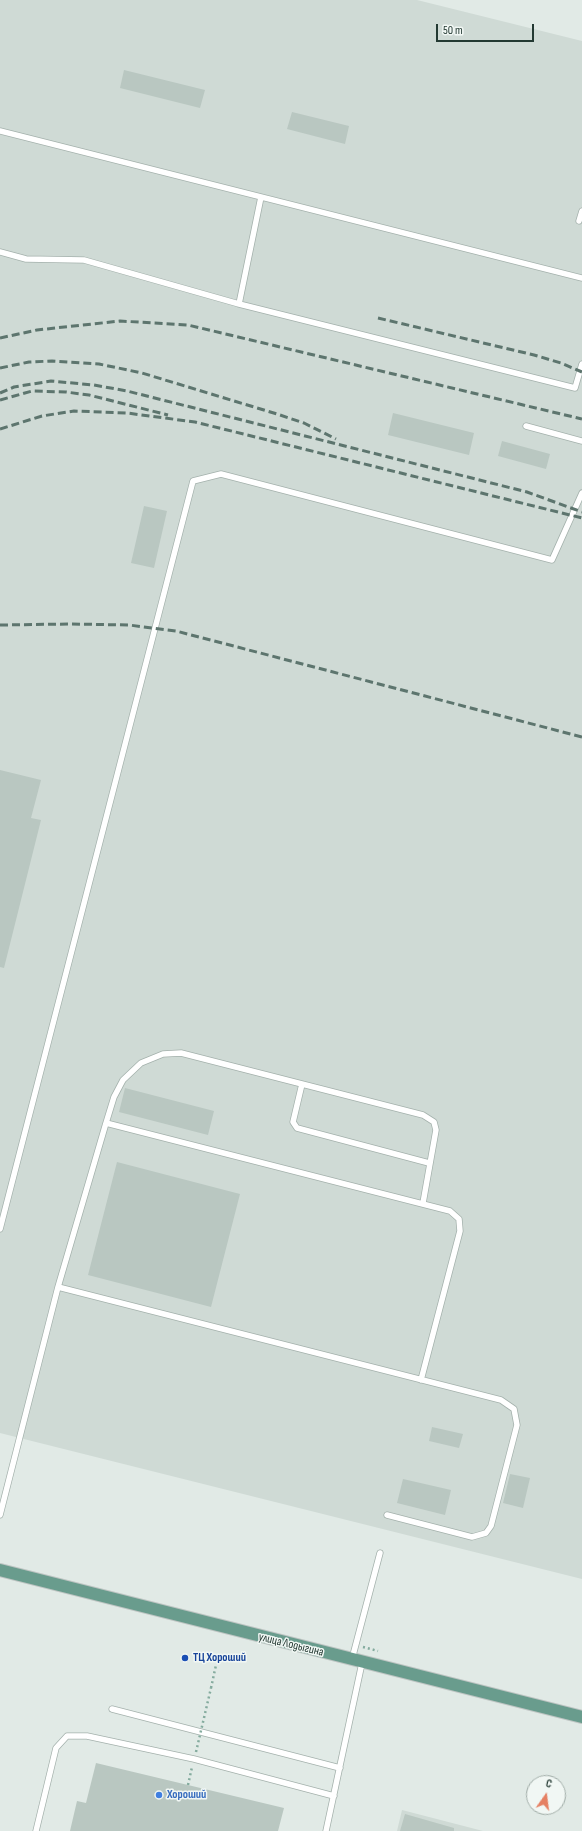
<!DOCTYPE html>
<html>
<head>
<meta charset="utf-8">
<style>
	body { margin:0 }
	#map { position:relative; width:582px; height:1831px; overflow:hidden; background:#e1eae6; font-family:"Sofia Sans Condensed",sans-serif }
	canvas { display:block }
	.north { position:absolute; left:526px; top:1775px; width:40px; height:40px; box-sizing:border-box; background:#f1f7f4; border:1px solid #9faba6; border-radius:50%; rotate:14deg; font-size:11px; font-weight:700; line-height:16px; text-align:center; color:#233932 }
	.north::after { content:''; display:block; margin:auto; width:14px; height:18px; background:#e58063; clip-path:polygon(50% 0,100% 100%,50% 72%,0 100%) }
	.scale { position:absolute; left:436px; top:24px; width:98px; height:18px; box-sizing:border-box; border:2px solid #233932; border-top:0; padding-left:5px; font-size:12px; line-height:14px; white-space:nowrap; color:#233932; -webkit-text-stroke:3px #f1f7f4; paint-order:stroke }
</style>
</head>
<body>
<div id="map">
<canvas width="582" height="1831"></canvas>
<div class="north">С</div>
<div class="scale">50 m</div>
</div>
<script>
const context = document.querySelector('canvas').getContext('2d');
context.lineJoin = 'round';
function paint(path, color) { context.fillStyle = color; context.fill(path, 'evenodd'); }
const shape = rows => new Path2D(rows.map(r => 'M' + r).join(''));
function trace(path, color, width, dash) { context.strokeStyle = color; context.lineWidth = width; context.lineCap = dash ? 'butt' : 'round'; context.setLineDash(dash || []); context.stroke(path); }
function drawText(font, color, halo, rows, align = 'center') {
  context.font = font + ' "Sofia Sans Condensed",sans-serif'; context.lineWidth = 3; context.setLineDash([]); context.textBaseline = 'middle'; context.strokeStyle = halo; context.fillStyle = color; for (const [text, x, y, turn = 0] of rows) {
    context.save(); context.translate(x, y); context.rotate((+turn || 0) * Math.PI / 180); context.textAlign = isNaN(turn) ? turn : align; if (halo) context.strokeText(text, 0, 0); context.fillText(text, 0, 0); context.restore();
  }
}
const built = shape([
	[0,0,417,0,582,41,582,1579,0,1433],
	[402,1810,483,1831,397,1831]
]);
const building = shape([
	[124,70,205,90,200,108,120,88],
	[292,112,349,126,345,144,287,129],
	[393,413,474,433,469,455,388,435],
	[502,441,550,454,546,469,498,456],
	[144,506,167,511,154,568,131,563],
	[0,770,41,780,31,818,41,820,4,968,0,967],
	[125,1088,214,1111,208,1135,119,1112],
	[117,1162,240,1194,211,1307,88,1275],
	[432,1427,463,1434,459,1448,429,1441],
	[510,1474,530,1478,523,1508,503,1503],
	[403,1479,451,1490,445,1515,397,1503],
	[96,1763,284,1808,278,1831,70,1831,77,1801,86,1803],
	[405,1814,454,1828,454,1831,400,1831]
]);
const path = shape([
	[363,1647,378,1651],
	[211,1688,216,1665],
	[188,1785,192,1767]
]);
const service = shape([
	[0,131,582,278],
	[579,221,582,211],
	[0,252,26,259,84,260,239,304,575,388,582,364],
	[239,304,261,197],
	[526,426,582,441],
	[302,1084,293,1122,297,1128,429,1163],
	[106,1123,114,1097,123,1080,141,1063,163,1054,181,1053,423,1115,434,1122,436,1130,423,1203],
	[0,1229,193,481,221,474,552,560,582,493],
	[58,1287,501,1400,514,1409,517,1425,491,1526,486,1533,472,1537,387,1515],
	[0,1515,58,1287,106,1123,450,1211,459,1219,460,1231,421,1380],
	[352,1659,380,1553],
	[112,1709,340,1768],
	[36,1831,56,1748,67,1736,87,1736,194,1759,334,1796],
	[326,1831,362,1663]
]);
const primary = shape([
	[0,1570,582,1717]
]);
const rail = shape([
	[378,318,534,355,561,363,582,372],
	[0,338,37,330,120,321,188,325,582,419],
	[0,368,29,362,52,361,99,364,142,373,277,414,304,423,336,439],
	[0,393,14,387,51,381,94,385,127,391,527,492,582,512],
	[0,400,32,391,66,392,89,395,168,415],
	[0,429,42,416,74,411,127,413,195,422,582,518],
	[0,625,70,624,129,625,176,631,582,737]
]);
const pathBridge = shape([
	[196,1752,211,1688]
]);
const markers = [
	[185,1658,4,"#1a4fb4"],
	[159,1795,4,"#3f7fe0"]
];
const streetNames = [
	["улица Лодыгина",291,1645,14]
];
const transitNames = [
	["ТЦ Хороший",193,1658]
];
const shopNames = [
	["Хороший",167,1795]
];
paint(built, '#cfdad5');
paint(building, '#b9c7c1');
trace(service, '#a4b1ac', 7);
trace(primary, '#bdc4c2', 14);
trace(path, '#84ab9e', 2.5, [2, 3]);
trace(service, '#fff', 5.5);
trace(primary, '#699c8d', 12);
trace(rail, '#5d756e', 3, [8, 4]);
trace(pathBridge, '#84ab9e', 2.5, [2, 3]);
for (const [x, y, r, color] of markers) { const dot = new Path2D(); dot.arc(x, y, r, 0, 2 * Math.PI); context.fillStyle = color; context.fill(dot); trace(dot, '#f1f7f4', 1.5); }
drawText('12px', '#233932', '#f1f7f4', streetNames);
drawText('bold 12px', '#164399', '#f1f7f4', transitNames, 'left');
drawText('bold 12px', '#366cbe', '#f1f7f4', shopNames, 'left');
</script>
</body>
</html>
